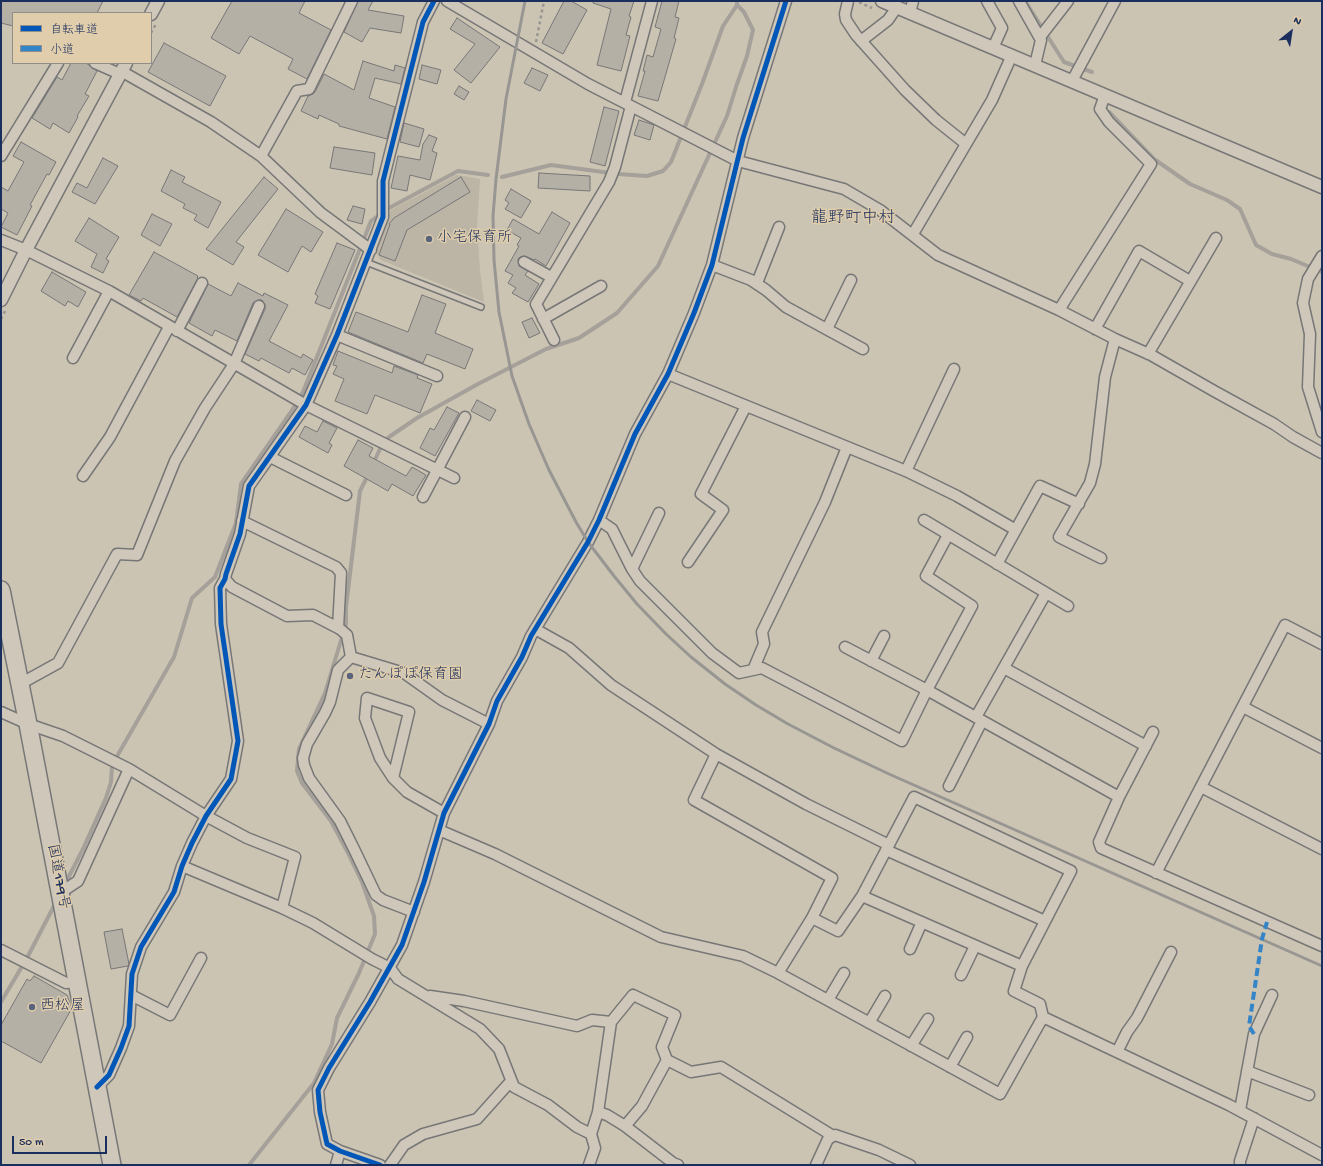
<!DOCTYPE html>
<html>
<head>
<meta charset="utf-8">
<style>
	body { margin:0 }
	#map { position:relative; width:1323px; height:1166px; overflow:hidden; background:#ccc4b2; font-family:"Gochi Hand","Klee One",sans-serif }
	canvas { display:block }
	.frame { position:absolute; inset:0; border:2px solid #1b2f5e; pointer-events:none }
	.legend { position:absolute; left:12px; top:12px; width:140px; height:52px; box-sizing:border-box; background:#dfcdab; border:1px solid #918e8c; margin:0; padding:5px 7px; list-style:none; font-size:12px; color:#1b2f5e }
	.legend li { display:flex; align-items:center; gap:8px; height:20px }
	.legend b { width:20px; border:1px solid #918e8c }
	.north { position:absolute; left:1271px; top:12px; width:40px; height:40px; -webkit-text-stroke:3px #dfcdab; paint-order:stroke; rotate:30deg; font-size:11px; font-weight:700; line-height:16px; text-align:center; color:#1b2f5e }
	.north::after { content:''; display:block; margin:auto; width:14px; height:18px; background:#1b2f5e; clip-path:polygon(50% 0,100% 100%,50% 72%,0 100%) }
	.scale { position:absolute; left:12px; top:1136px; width:95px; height:18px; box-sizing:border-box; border:2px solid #1b2f5e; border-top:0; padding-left:5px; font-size:12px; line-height:14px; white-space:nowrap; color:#1b2f5e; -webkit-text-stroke:3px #dfcdab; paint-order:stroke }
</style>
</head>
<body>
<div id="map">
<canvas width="1323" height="1166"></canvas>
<div class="frame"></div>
<ul class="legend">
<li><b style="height:5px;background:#0057b8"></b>自転車道</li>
<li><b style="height:5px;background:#3484c8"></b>小道</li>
</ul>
<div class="north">N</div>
<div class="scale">50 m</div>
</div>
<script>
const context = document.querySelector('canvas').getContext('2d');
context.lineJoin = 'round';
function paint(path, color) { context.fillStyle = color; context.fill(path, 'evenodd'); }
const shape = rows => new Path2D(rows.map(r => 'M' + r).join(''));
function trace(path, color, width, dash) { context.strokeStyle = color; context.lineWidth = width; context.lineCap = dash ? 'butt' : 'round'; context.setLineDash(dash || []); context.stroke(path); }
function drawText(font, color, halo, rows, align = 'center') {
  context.font = font + ' "Gochi Hand","Klee One",sans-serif'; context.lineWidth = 3; context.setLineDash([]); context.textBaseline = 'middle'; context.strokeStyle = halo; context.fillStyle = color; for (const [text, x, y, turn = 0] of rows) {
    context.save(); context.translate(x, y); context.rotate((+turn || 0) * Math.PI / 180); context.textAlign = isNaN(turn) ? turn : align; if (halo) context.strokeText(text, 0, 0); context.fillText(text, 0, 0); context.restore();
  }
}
const built = shape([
	[457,175,480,179,477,227,480,271,484,302,381,260,375,251,391,210]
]);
const stream = shape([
	[1025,1,1064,62,1092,72],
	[1109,112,1154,159,1190,184,1227,200,1240,209,1256,245,1272,254,1291,259,1322,272],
	[502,177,551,165,618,174,647,176,663,171,671,162,702,84,723,26,737,5],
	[373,464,380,449,389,437,417,418,478,384,546,349,579,338,617,313,658,266,727,116,737,84,747,56,753,30,744,12,737,5,737,1],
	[64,886,83,849,106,798,111,782,112,765,174,657,192,598,215,577,236,523,241,484,293,409,303,392,371,221,389,208,458,171,488,175],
	[1,1002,27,958,56,902],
	[249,1165,314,1083,332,1044,337,1018,359,973,375,934,374,916,362,882,347,851,331,821,302,783,297,771,299,749,325,693,346,624,346,607,360,491,368,475]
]);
const building = shape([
	[1,1,103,1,97,13,13,13,13,26,1,23,1,1],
	[232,1,305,1,299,13,331,30,307,79,288,69,293,59,250,36,239,54,211,38,232,1],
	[358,1,373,1,368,10,404,16,401,33,370,28,362,42,344,32,358,1],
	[564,1,571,1,587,10,563,54,542,43,564,1],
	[593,1,634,1,629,16,631,17,626,35,630,36,621,71,597,65,611,9,593,3,593,1],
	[662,1,679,1,675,17,679,18,674,38,676,39,658,101,638,96,645,71,643,71,647,55,653,57,661,29,655,27,662,1],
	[457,18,500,47,471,83,454,70,475,44,450,29,457,18],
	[164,43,226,76,210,106,148,72,164,43],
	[363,61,394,71,395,65,405,68,401,84,375,78,369,98,395,107,387,139,339,126,339,124,319,115,318,119,301,111,308,96,313,94,315,92,324,74,354,90,363,61],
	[71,63,86,63,97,71,85,94,89,96,77,116,78,117,69,133,53,123,50,129,32,118,57,77,62,80,71,63],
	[422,65,441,70,437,84,419,79,422,65],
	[532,68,548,75,540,91,524,83,532,68],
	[459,86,469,92,464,100,454,94,459,86],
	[604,107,619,111,605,166,590,162,604,107],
	[639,120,654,125,650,140,634,135,639,120],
	[404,123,424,129,419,147,400,142,404,123],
	[429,135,437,138,432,151,437,153,430,180,410,175,407,191,391,188,398,156,420,160,423,144,429,135],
	[21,142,56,162,49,175,47,174,30,205,32,206,17,235,1,227,8,213,1,209,1,187,8,191,24,162,13,156,21,142],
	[334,147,375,153,372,175,330,168,334,147],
	[103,158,118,166,95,204,72,192,77,183,87,188,103,158],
	[171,170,185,177,182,182,221,202,208,228,194,220,197,215,183,208,185,204,161,191,171,170],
	[539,173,590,176,590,191,538,188,539,173],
	[264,177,278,189,236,242,244,247,233,265,206,249,264,177],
	[461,177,470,192,407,230,395,261,379,255,390,224,389,224,394,218,461,177],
	[511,189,531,201,521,218,505,209,509,203,505,200,511,189],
	[353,206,365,209,362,224,347,220,353,206],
	[286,209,323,232,311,252,302,246,288,272,258,255,286,209],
	[552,212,570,223,546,266,535,259,534,260,524,256,520,257,518,259,519,266,528,271,525,275,539,284,528,302,512,293,516,288,508,283,513,275,505,271,519,246,517,245,521,238,507,230,513,219,539,234,552,212],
	[152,214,172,224,160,246,141,235,152,214],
	[89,218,119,237,106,259,109,261,103,273,91,267,97,254,75,241,89,218],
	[337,243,355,250,330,309,315,303,318,296,315,294,337,243],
	[154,252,198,276,197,277,198,278,177,317,143,298,141,301,129,295,154,252],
	[52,272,86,292,78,307,68,301,65,306,41,291,52,272],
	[238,283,263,296,264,293,288,305,269,341,301,358,303,354,313,360,305,375,292,368,289,373,261,358,259,361,245,354,265,309,265,305,262,300,258,300,253,303,237,341,215,330,212,336,189,323,208,284,231,296,238,283],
	[422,295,446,304,435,333,473,349,465,369,427,354,423,363,348,332,356,312,408,332,422,295],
	[532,318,540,333,529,338,522,322,532,318],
	[338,351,392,373,394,366,418,375,417,378,432,384,420,413,375,395,367,414,335,401,344,379,333,374,337,366,333,365,338,351],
	[477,400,496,410,490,421,471,411,477,400],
	[447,407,459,413,435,456,420,448,430,428,434,430,447,407],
	[323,421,337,428,329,443,332,445,328,453,299,437,305,426,317,432,323,421],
	[358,440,373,448,369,456,406,476,412,467,426,475,413,496,392,484,388,491,344,466,358,440],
	[122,929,129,964,128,966,111,969,104,932,122,929],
	[34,976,67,995,72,1008,41,1063,1,1041,1,1025,27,979,30,981,34,976]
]);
const path = shape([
	[859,2,872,8],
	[151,33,156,24],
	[536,42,544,1],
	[1,319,5,311]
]);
const service = shape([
	[366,262,481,307]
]);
const minor = shape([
	[447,1,588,84,738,161,844,189,880,210,938,255,1059,310,1115,339,1151,355,1214,391,1274,424,1293,437,1322,453],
	[848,1,845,14,846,20,856,35,905,90,936,120,966,144],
	[987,1,1002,28,993,48],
	[1019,1,1041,40,1035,65],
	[910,13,913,1],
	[1040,37,1068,1],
	[861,41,888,20,897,7],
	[95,63,120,74],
	[121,71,211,122,261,156,321,213,371,250],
	[1072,81,1115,1],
	[625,102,652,1],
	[1,156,58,63],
	[261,156,297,91,309,89,352,1],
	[913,234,992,100,1012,55],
	[1,240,26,250,109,291,306,405,454,478],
	[1322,256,1308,279,1303,303,1310,334,1308,387,1322,432],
	[524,262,551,277],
	[712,265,751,280,766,290,786,307,863,349],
	[757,283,779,227],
	[1059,310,1151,164,1109,122,1100,109,1105,95],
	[543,319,601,286],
	[827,329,851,280],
	[1095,329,1139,251,1190,281],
	[177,331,202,283],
	[337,335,437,376],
	[554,340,536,304,609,182,615,167,631,106],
	[1148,354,1216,238],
	[73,358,109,291],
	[668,374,906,471,957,496,1016,530],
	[270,457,346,495],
	[906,471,954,369],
	[83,476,110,437,169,327],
	[423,497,465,417],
	[599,520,612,529,632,569,640,581,712,653,739,673,762,668,902,741,927,690,1119,797,1099,842,1101,848,1322,946],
	[924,520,1068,606],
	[242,521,336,567,341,573,338,628],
	[1101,558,1059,537,1090,483,1095,464,1105,377,1115,339],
	[688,562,723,510,701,494,746,406],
	[997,564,1040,486,1079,504],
	[632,569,659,513],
	[225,579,232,587,287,616,313,615,340,629,347,635,351,657],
	[535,629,569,648,611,685,716,754,806,804,889,845],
	[845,647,927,690,972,606,926,576,948,535],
	[871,661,884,636],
	[1004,668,1146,746],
	[753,670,764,644,762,632,825,502,847,447],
	[20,684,58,663,117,554,137,555,175,461,205,408,234,364,259,306],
	[1243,707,1322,748],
	[1,712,28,724,63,736,129,769,206,816,247,838,295,857,282,908],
	[976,717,1046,593],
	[716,754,694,800,832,878,812,918],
	[393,778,409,712,367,698,365,718,380,758,393,778,407,792,444,813],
	[949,786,982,721],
	[1201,787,1322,849],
	[1119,797,1153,732],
	[439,830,495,854,661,937,743,956,778,973,1000,1094,1043,1017],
	[886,850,1045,921],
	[182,866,282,908,313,923,372,959,390,968,398,979,480,1029,499,1049,514,1087,548,1105,577,1127,591,1134,595,1148,589,1165],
	[1156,873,1285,625,1322,644],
	[60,893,78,881,129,769],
	[862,896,1022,966],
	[414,912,383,900,376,895,354,849,340,821,309,778,304,765,303,758,307,744,325,713,330,702,338,670,351,657,404,673,442,700,489,724],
	[910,949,922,922],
	[1,950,66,983,77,982],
	[778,973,812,918,838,931,862,896,914,797,1071,871,1022,966,1014,991,1040,1004,1043,1017,1229,1105,1322,1155],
	[961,975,975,946],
	[131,995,170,1015,201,958],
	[430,996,464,1001,577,1026,592,1020,611,1022,633,995,675,1015,662,1047,667,1060],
	[828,1000,844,973],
	[869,1023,885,996],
	[911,1046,928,1019],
	[1117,1052,1127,1032,1137,1018,1171,952],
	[950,1067,967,1037],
	[1247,1071,1309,1095],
	[97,1087,109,1075,121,1048,129,1026,132,974,141,947,174,892,182,866,192,843,206,816,231,779,238,741,221,624,220,588,225,579,226,574,240,534,249,486,306,405,337,335,383,217,383,181,423,22,434,1],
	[1240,1110,1254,1034,1272,995],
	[598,1112,611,1022],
	[625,1126,642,1106,667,1060,691,1072,721,1067,833,1136],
	[591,1134,598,1112,607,1115,625,1126,673,1163,678,1165],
	[336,1165,340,1151],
	[380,1165,340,1151,327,1144,320,1112,318,1090,329,1068,370,1002,402,945,424,882,444,813,489,724,497,701,522,657,531,636,588,542,599,520,635,434,668,374,694,313,712,265,743,138,786,1],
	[390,1165,404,1145,423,1134,477,1119,511,1081],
	[816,1165,828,1139,835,1135,879,1150,910,1165],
	[1240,1165,1240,1161,1254,1118]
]);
const tertiary = shape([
	[882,1,1322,187],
	[151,14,158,1],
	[1,300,26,250,126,63]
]);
const trunk = shape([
	[1,590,28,724,112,1165]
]);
const rail = shape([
	[525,1,506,99,496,179,493,216,494,260,499,312,512,376,529,424,549,470,576,522,588,542,614,576,637,604,666,634,691,657,725,684,756,705,788,724,834,748,889,774,1322,966]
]);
const quiet = shape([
	[1254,1034,1249,1026,1262,939,1267,922]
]);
const cycleway = shape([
	[97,1087,109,1075,121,1048,129,1026,132,974,141,947,174,892,182,866,192,843,206,816,231,779,238,741,221,624,220,588,225,579,226,574,240,534,249,486,306,405,337,335,383,217,383,181,423,22,434,1],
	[380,1165,340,1151,327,1144,320,1112,318,1090,329,1068,370,1002,402,945,424,882,444,813,489,724,497,701,522,657,531,636,588,542,599,520,635,434,668,374,694,313,712,265,743,138,786,1]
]);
const markers = [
	[429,239,4,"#59637b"],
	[350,676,4,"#59637b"],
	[32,1007,4,"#59637b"]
];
const poiNames = [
	["小宅保育所",437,239],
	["たんぽぽ保育園",358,676],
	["西松屋",40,1007]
];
const streetNames = [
	["国道179号",57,877,79]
];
const quarterNames = [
	["龍野町中村",853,219]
];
paint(built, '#bcb4a4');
trace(stream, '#a5a099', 4);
paint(building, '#b5b0a6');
trace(building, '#777778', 1);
trace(service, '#777778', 8);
trace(minor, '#777778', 13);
trace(tertiary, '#777778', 15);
trace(trunk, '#777778', 20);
trace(path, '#989693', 2.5, [3, 3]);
trace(service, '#cec7ba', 5);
trace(minor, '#cec7ba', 10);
trace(tertiary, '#cec7ba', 12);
trace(trunk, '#cec7ba', 17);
trace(rail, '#989693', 3);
trace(quiet, '#3484c8', 4, [8, 4]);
trace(cycleway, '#0057b8', 5);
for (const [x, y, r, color] of markers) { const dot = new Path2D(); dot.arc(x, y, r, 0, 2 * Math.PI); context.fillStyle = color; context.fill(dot); trace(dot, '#dfcdab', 1.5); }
drawText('15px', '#1b2f5e', '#dfcdab', poiNames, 'left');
drawText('15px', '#1b2f5e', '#dfcdab', streetNames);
drawText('17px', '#1b2f5e', '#dfcdab', quarterNames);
</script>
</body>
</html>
